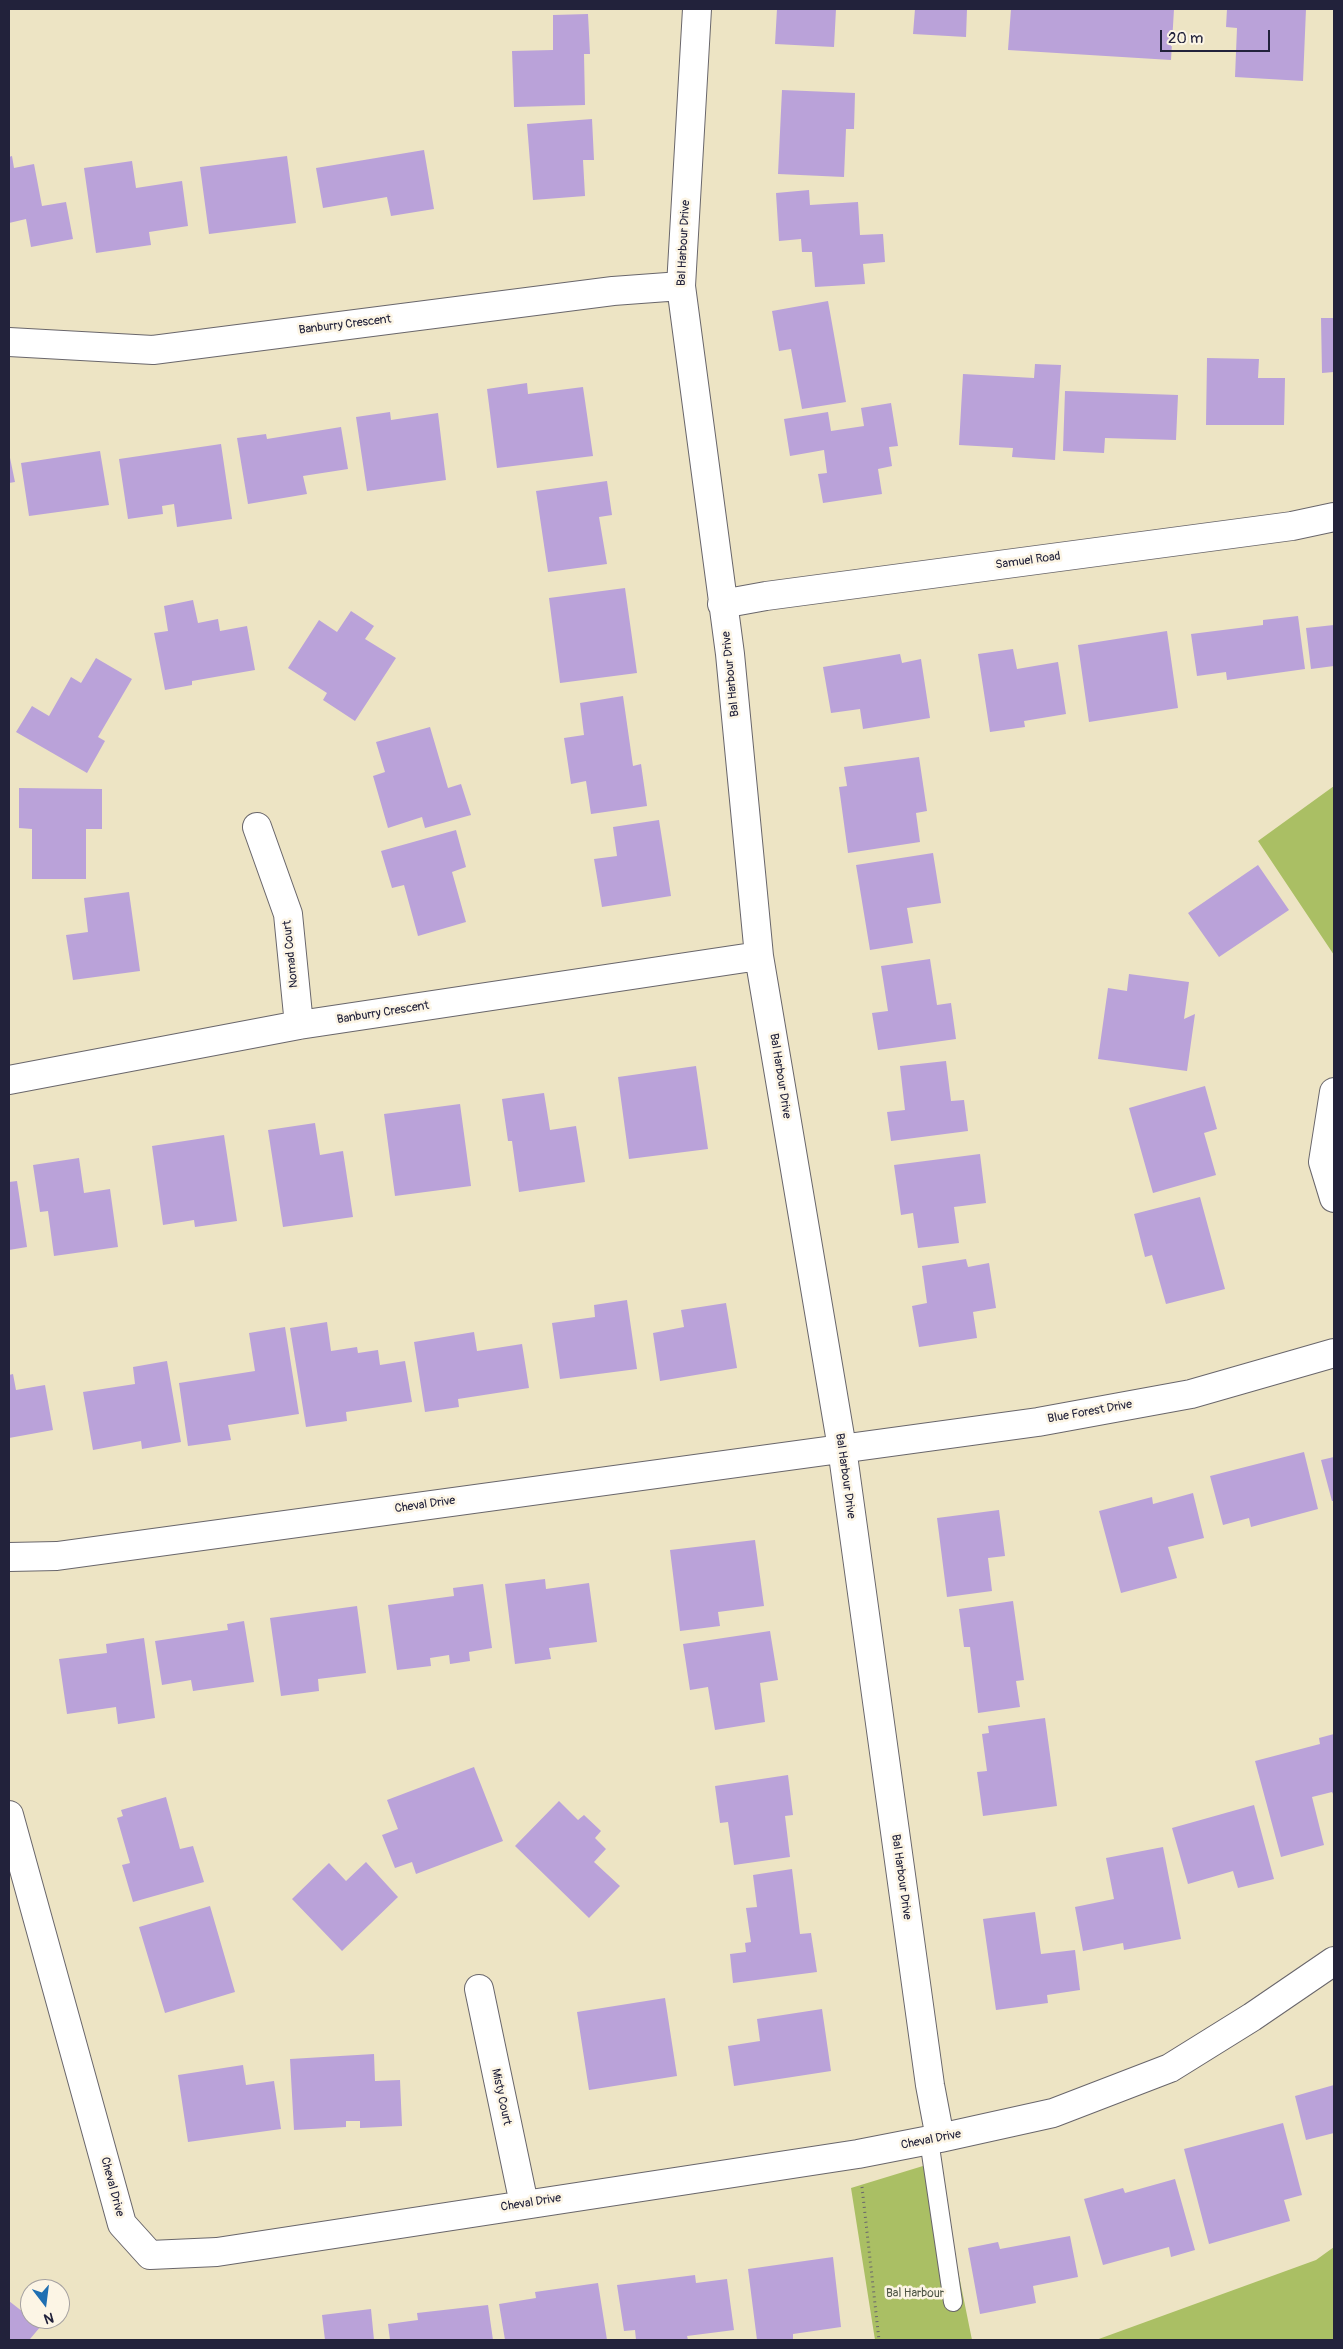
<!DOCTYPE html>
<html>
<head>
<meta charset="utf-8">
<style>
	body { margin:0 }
	#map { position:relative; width:1343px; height:2349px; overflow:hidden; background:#ede4c4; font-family:Pangolin,sans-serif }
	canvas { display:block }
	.frame { position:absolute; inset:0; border:10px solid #22223b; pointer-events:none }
	.north { position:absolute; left:20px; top:2279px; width:50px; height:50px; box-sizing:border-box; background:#fcf5e5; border:1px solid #a5a1a1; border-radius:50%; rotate:165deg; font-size:14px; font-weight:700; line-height:20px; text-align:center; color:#22223b }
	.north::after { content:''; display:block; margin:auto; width:18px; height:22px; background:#1f6fb2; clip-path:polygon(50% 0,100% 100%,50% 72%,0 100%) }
	.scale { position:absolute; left:1160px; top:30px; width:110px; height:22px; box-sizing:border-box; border:2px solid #22223b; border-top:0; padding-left:6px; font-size:15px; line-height:18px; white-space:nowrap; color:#22223b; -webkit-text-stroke:4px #fcf5e5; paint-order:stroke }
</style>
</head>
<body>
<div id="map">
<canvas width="1343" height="2349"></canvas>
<div class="frame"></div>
<div class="north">N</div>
<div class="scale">20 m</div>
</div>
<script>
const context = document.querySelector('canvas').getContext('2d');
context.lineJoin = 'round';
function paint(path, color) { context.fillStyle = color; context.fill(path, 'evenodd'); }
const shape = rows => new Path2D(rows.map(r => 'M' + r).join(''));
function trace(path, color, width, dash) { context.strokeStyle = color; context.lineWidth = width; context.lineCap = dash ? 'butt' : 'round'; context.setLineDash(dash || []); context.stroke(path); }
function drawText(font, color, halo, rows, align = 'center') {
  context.font = font + ' Pangolin,sans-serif'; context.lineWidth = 5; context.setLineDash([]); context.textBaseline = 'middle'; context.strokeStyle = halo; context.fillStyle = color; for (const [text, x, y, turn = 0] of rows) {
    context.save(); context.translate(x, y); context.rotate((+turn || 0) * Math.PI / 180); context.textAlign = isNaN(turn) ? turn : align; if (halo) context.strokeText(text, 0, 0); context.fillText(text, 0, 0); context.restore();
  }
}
const green = shape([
	[1334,786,1334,955,1258,841],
	[936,2162,972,2340,875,2340,851,2188],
	[1334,2247,1334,2340,1096,2340,1316,2260]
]);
const building = shape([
	[777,9,836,9,834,47,775,44],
	[915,9,967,9,966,37,913,34],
	[1011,9,1174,9,1171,60,1008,50],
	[1227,9,1306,9,1303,81,1235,77,1237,28,1226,27],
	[588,14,590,54,584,54,585,105,514,107,512,51,553,50,553,15],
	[782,90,855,93,854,129,846,129,844,177,778,174],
	[592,119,594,160,583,160,585,196,533,200,527,124],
	[424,150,434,209,391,216,387,197,323,208,316,168],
	[12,156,14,168,34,164,42,206,66,202,73,239,31,247,26,219,9,223,9,157],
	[287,156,296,223,209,234,200,167],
	[132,161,136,188,182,181,188,226,149,232,151,245,96,253,84,168],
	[809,190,810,205,858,202,860,235,883,234,885,262,863,264,865,284,815,287,812,252,802,252,801,239,779,241,776,193],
	[828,301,846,402,802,409,791,349,779,351,772,311],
	[1321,318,1334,318,1334,372,1322,373],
	[1207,358,1259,359,1258,378,1285,378,1284,425,1206,425],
	[1035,364,1061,365,1055,460,1012,457,1013,448,959,445,963,374,1034,378],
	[527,383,528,394,583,387,593,456,497,468,487,389],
	[1065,391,1178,395,1176,440,1105,438,1104,453,1063,451],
	[891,403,898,446,889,447,892,466,878,469,882,494,823,503,818,474,827,473,824,450,790,456,784,419,828,412,831,431,864,426,861,408],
	[390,412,391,420,438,413,446,480,367,491,356,417],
	[341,427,348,469,303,476,307,494,248,504,237,438,266,434,267,439],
	[221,444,232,519,177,527,174,504,162,506,163,514,128,519,119,459],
	[100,451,109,505,29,516,21,463],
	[9,453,15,482,9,483],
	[607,481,612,515,599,517,607,564,548,572,536,491],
	[625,588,637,673,560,683,549,598],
	[193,600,198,623,218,619,220,631,247,626,255,670,192,681,192,685,165,690,154,633,168,631,164,606],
	[351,611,374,626,365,639,396,658,355,721,323,700,327,693,288,668,319,620,337,632],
	[1298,616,1305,669,1227,680,1226,672,1197,676,1191,634,1263,625,1263,620],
	[1334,625,1334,666,1311,669,1306,628],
	[1167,631,1178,708,1089,722,1078,645],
	[1013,649,1017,669,1058,662,1066,714,1024,721,1025,727,990,732,978,654],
	[900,654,902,663,921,659,930,718,863,729,860,709,831,713,823,667],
	[96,658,132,679,98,737,105,741,87,773,16,732,32,706,49,716,71,677,81,683],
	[623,696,633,766,641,764,647,806,591,814,586,781,571,784,564,738,584,735,580,703],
	[430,727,448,788,461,784,471,815,425,828,422,817,388,828,373,776,385,772,376,742],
	[919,757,927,811,916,813,920,842,848,853,839,787,847,786,844,767],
	[19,788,102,789,102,829,86,829,86,879,32,879,32,829,19,828],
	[659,820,671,896,602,907,594,859,617,856,613,827],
	[456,830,466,867,452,872,466,922,418,936,404,885,392,888,381,851],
	[933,853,941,903,907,908,913,943,870,950,856,865],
	[1258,865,1289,910,1219,957,1188,913],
	[129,892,140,971,73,980,66,935,88,932,84,898],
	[930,959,937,1005,951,1003,956,1039,878,1050,872,1013,888,1011,881,966],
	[1129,974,1189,982,1184,1019,1195,1014,1187,1071,1098,1059,1108,988,1127,991],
	[946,1061,951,1101,964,1100,968,1131,891,1141,887,1112,905,1110,900,1066],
	[696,1066,708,1149,629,1159,618,1077],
	[1205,1086,1217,1129,1204,1133,1216,1175,1153,1193,1129,1108],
	[544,1093,550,1130,576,1126,585,1182,519,1192,512,1141,508,1141,502,1099],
	[460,1104,471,1186,395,1196,384,1114],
	[315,1123,320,1155,343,1151,353,1217,283,1227,268,1130],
	[224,1135,237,1221,195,1227,194,1220,163,1225,152,1146],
	[980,1154,986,1203,954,1207,959,1243,918,1248,913,1213,901,1215,894,1165],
	[79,1158,84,1193,110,1189,118,1247,54,1256,48,1211,40,1212,33,1165],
	[17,1181,27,1247,9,1250,9,1182],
	[1200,1197,1225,1289,1166,1304,1152,1255,1145,1257,1134,1214],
	[966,1259,968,1267,989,1263,996,1308,973,1312,977,1338,919,1347,912,1306,927,1303,922,1266],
	[627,1300,637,1369,560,1379,552,1323,595,1317,594,1305],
	[726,1303,737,1368,660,1381,653,1333,684,1327,681,1310],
	[327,1322,331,1351,357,1347,358,1353,378,1350,380,1365,405,1361,412,1402,346,1412,347,1421,306,1427,290,1328],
	[285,1327,299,1414,228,1425,231,1440,188,1446,179,1383,255,1371,249,1333],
	[474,1332,477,1351,522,1344,529,1388,458,1399,459,1407,425,1412,414,1342],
	[167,1361,181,1442,142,1449,141,1441,93,1450,83,1392,135,1384,133,1367],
	[13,1374,16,1390,45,1385,53,1430,9,1438,9,1375],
	[1304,1452,1318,1509,1251,1527,1249,1518,1223,1525,1210,1476],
	[1334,1457,1334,1501,1332,1501,1321,1460],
	[1193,1493,1204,1538,1168,1547,1177,1578,1121,1593,1099,1511,1152,1497,1153,1504],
	[999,1510,1005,1556,988,1558,992,1591,947,1597,937,1518],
	[755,1540,764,1606,718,1612,720,1626,680,1631,670,1550],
	[545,1579,546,1589,589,1583,597,1642,549,1648,551,1659,515,1664,505,1584],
	[483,1584,492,1648,469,1652,470,1661,450,1664,449,1655,430,1658,431,1666,397,1670,388,1605,454,1596,453,1588],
	[1013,1601,1024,1680,1016,1681,1020,1707,978,1713,970,1647,964,1647,959,1609],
	[357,1606,366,1673,318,1679,319,1691,281,1696,270,1618],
	[244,1621,254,1682,193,1691,191,1680,162,1685,155,1641,228,1630,227,1624],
	[770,1631,778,1680,760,1683,765,1722,715,1730,708,1687,690,1690,683,1644],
	[144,1638,155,1718,118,1724,116,1707,67,1714,59,1659,107,1653,106,1644],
	[1045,1718,1057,1806,983,1816,977,1772,987,1771,982,1734,989,1733,988,1726],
	[1334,1734,1334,1796,1332,1792,1312,1797,1324,1845,1281,1857,1255,1761,1320,1744,1319,1738],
	[474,1767,503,1841,416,1874,412,1862,395,1868,382,1835,398,1829,387,1800],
	[788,1775,793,1815,785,1816,790,1857,734,1865,728,1822,720,1823,715,1786],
	[166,1797,180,1849,193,1846,204,1882,133,1902,122,1865,130,1863,117,1818,123,1816,121,1810],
	[559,1801,578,1820,584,1815,601,1831,595,1838,606,1849,594,1862,620,1886,589,1918,515,1846],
	[1254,1805,1274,1879,1238,1888,1233,1871,1188,1884,1172,1828],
	[1163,1847,1181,1939,1124,1950,1123,1943,1083,1951,1075,1907,1114,1899,1106,1858],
	[366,1862,398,1897,342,1951,292,1899,329,1863,346,1881],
	[792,1869,800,1934,811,1933,817,1972,733,1983,730,1954,746,1952,745,1943,751,1942,746,1908,757,1907,753,1875],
	[210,1906,235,1992,165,2013,139,1927],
	[1035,1912,1041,1954,1075,1950,1080,1990,1047,1995,1048,2003,996,2010,983,1919],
	[665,1998,677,2076,589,2090,577,2012],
	[822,2009,831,2071,734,2086,728,2046,760,2041,757,2019],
	[374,2054,375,2081,400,2080,402,2126,360,2128,360,2121,346,2121,346,2127,294,2130,290,2059],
	[243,2065,246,2085,274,2081,281,2129,188,2142,178,2075],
	[1334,2085,1334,2133,1306,2140,1295,2096],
	[1283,2123,1302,2195,1284,2200,1290,2221,1209,2244,1184,2149],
	[1175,2179,1195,2250,1171,2257,1169,2247,1103,2265,1084,2199,1123,2188,1125,2193],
	[1070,2236,1078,2277,1033,2286,1036,2303,980,2314,968,2248,998,2242,1000,2249],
	[833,2257,841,2327,793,2334,793,2340,757,2340,748,2269],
	[695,2275,696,2283,727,2279,734,2330,687,2336,688,2340,636,2340,635,2330,624,2331,617,2285],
	[598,2283,607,2340,505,2340,499,2304,536,2298,535,2292],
	[9,2301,41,2326,30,2339,32,2340,9,2340],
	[488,2305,493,2340,390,2340,388,2324,418,2320,417,2313],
	[371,2309,374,2340,325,2340,322,2315]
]);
const path = shape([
	[862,2187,879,2340]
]);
const lane = shape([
	[929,2140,953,2302]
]);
const street = shape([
	[697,9,681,286,730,654,759,956,842,1448,930,2085,940,2138],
	[9,342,153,350,613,291,681,286],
	[722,604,766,596,1292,526,1334,517],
	[257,827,288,914,299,1025],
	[9,1080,299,1025,759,956],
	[1334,1092,1323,1162,1334,1198],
	[9,1557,57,1556,1038,1422,1191,1394,1334,1353],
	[9,1815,122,2224,150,2255,217,2252,858,2154,940,2138,1053,2113,1170,2068,1252,2017,1334,1961],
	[479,1989,524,2204]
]);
const streetNames = [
	["Bal Harbour Drive",684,243,-87],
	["Banburry Crescent",345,325,-7],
	["Samuel Road",1028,561,-8],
	["Bal Harbour Drive",731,674,-96],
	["Nomad Court",291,954,-96],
	["Banburry Crescent",383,1013,-9],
	["Bal Harbour Drive",780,1076,81],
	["Blue Forest Drive",1090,1412,-10],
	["Bal Harbour Drive",845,1476,82],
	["Cheval Drive",425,1505,-8],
	["Bal Harbour Drive",901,1877,82],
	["Misty Court",501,2097,78],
	["Cheval Drive",931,2140,-11],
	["Cheval Drive",112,2187,75],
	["Cheval Drive",531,2203,-9]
];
const parkNames = [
	["Bal Harbour",915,2294]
];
paint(green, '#aabf64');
paint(building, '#baa2d9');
trace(lane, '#69666b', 20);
trace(street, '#69666b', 30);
trace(path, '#69666b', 3, [1, 4]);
trace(lane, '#fff', 18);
trace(street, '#fff', 28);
drawText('12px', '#22223b', '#fcf5e5', streetNames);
drawText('12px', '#525949', '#fcf5e5', parkNames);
</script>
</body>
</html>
